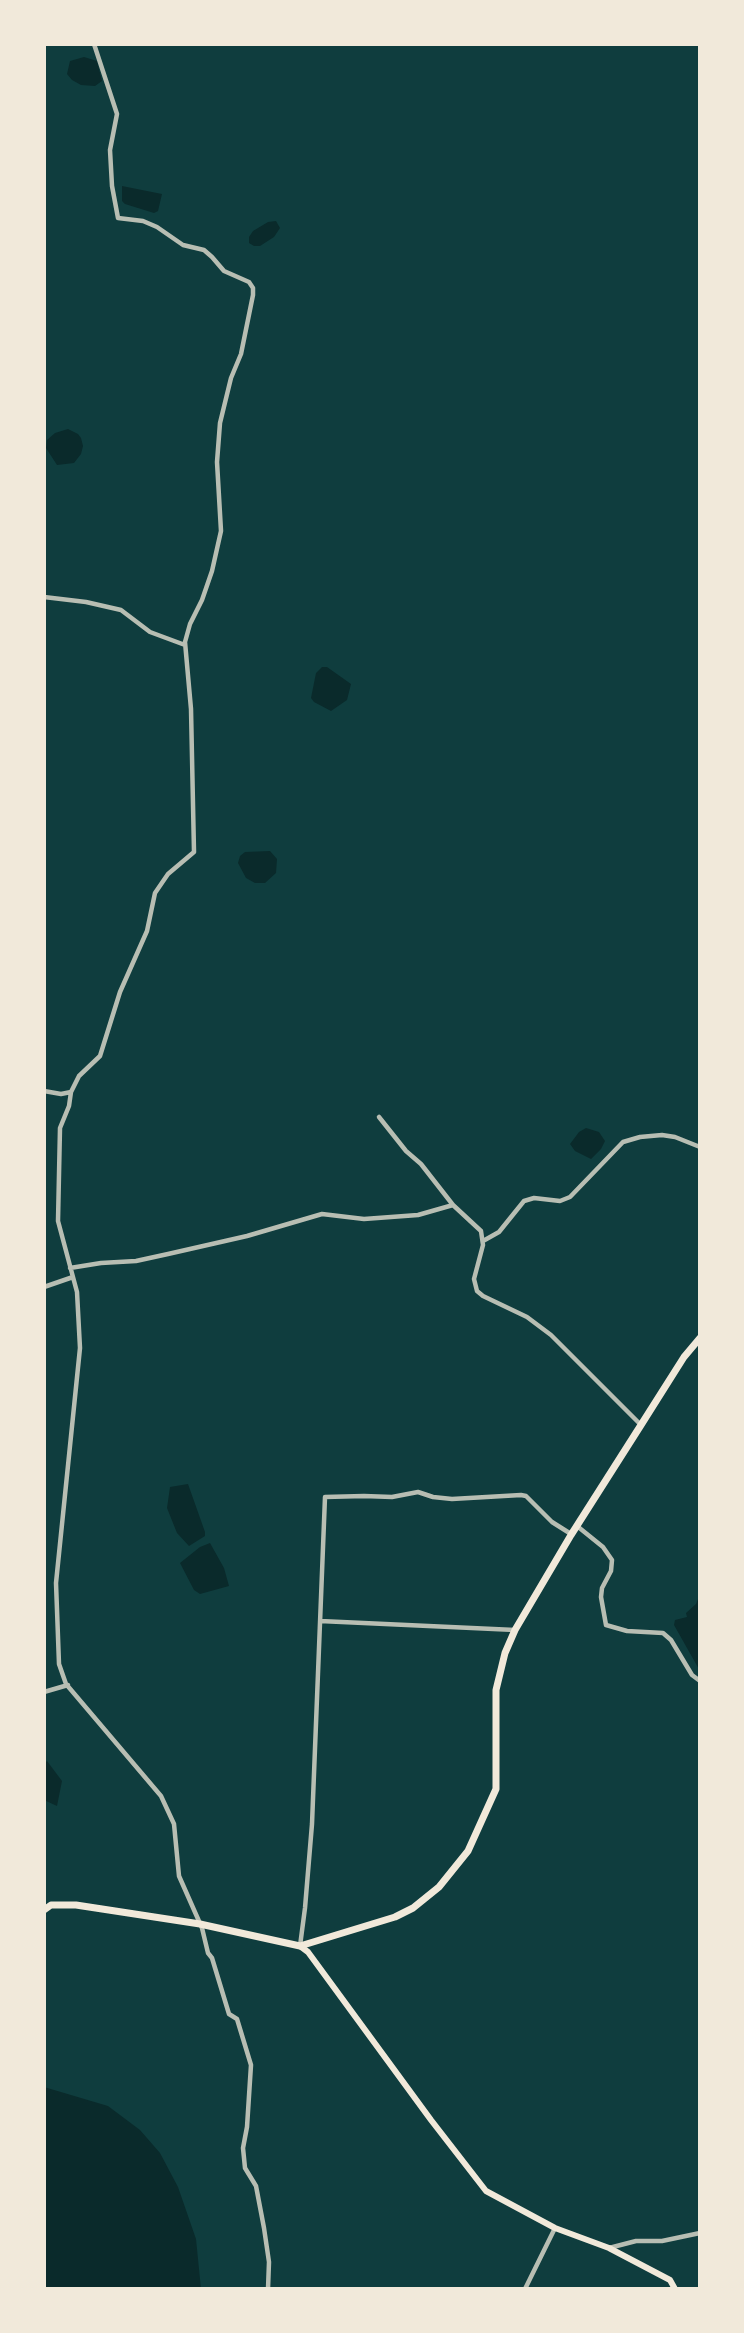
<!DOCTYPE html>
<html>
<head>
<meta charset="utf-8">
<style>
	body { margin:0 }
	#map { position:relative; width:744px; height:2333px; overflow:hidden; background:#0f3d3e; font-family:Inter,sans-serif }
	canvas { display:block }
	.frame { position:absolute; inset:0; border:46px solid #f1e9da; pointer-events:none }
</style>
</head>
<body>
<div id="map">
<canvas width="744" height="2333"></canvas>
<div class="frame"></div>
</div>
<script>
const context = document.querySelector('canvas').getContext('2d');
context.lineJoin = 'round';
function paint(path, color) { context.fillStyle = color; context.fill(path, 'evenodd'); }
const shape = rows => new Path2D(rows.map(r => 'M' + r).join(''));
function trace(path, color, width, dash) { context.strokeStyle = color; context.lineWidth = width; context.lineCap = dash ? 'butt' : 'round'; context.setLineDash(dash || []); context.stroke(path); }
const water = shape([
	[84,57,97,61,102,81,95,86,81,85,72,80,67,74,70,61],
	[122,186,162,194,158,211,154,213,125,204,122,201],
	[276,221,280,228,274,237,260,246,254,246,249,243,249,237,253,231,268,222],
	[68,429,78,434,81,438,83,446,81,454,74,463,57,465,46,448,47,440,55,433],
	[322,667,327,667,351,684,347,700,331,711,314,702,311,698,316,673],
	[270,851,277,859,276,873,265,883,255,883,246,878,238,863,240,856,245,852],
	[586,1128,599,1132,605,1141,601,1149,591,1159,575,1151,570,1144,579,1132],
	[188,1484,205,1532,205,1536,189,1546,177,1533,167,1508,170,1487],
	[210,1543,224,1568,229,1586,200,1594,194,1590,180,1563,200,1547],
	[700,1594,700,1671,674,1625,675,1620,687,1617,686,1613,696,1604],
	[47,1761,62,1781,57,1806,44,1800,44,1764],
	[44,2087,108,2106,140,2130,160,2153,178,2187,196,2239,201,2289,44,2289]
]);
const minor = shape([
	[44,597,86,602,121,610,150,632,185,645],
	[44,1091,61,1094,71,1092,79,1076,100,1056,120,992,147,931,155,893,168,874,194,852,191,709,185,642,190,624,202,600,212,571,221,531,217,462,220,423,231,378,241,354,253,295,253,288,249,282,224,271,212,257,204,250,183,245,157,227,143,221,118,218,112,186,110,150,117,114,94,44],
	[71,1092,69,1106,60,1128,58,1221,77,1292,80,1348,56,1583,59,1664,66,1684,161,1796,174,1824,179,1876,202,1928,208,1953,212,1958,229,2014,237,2019,251,2065,247,2127,243,2148,245,2168,256,2186,264,2228,269,2262,268,2289],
	[379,1117,406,1151,421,1164,453,1205,481,1231,483,1245,474,1279,477,1291,483,1296,527,1317,551,1335,641,1425],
	[483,1241,499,1232,524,1201,534,1198,560,1201,570,1197,623,1142,640,1137,662,1135,675,1137,700,1147],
	[70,1268,101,1263,136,1261,168,1254,247,1236,322,1214,364,1219,418,1215,453,1205],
	[44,1287,73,1277],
	[577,1526,603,1547,612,1560,611,1571,602,1588,601,1597,606,1625,627,1631,663,1633,671,1640,692,1675,700,1681],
	[320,1621,515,1630],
	[44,1692,68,1685],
	[300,1946,305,1908,312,1824,325,1497,364,1496,392,1497,418,1492,433,1497,452,1499,521,1495,526,1496,552,1522,571,1534],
	[609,2248,636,2241,662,2241,700,2233],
	[525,2289,555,2228]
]);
const secondary = shape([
	[300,1946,308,1952,431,2120,486,2191,555,2228,609,2248,670,2280,675,2289]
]);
const primary = shape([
	[44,1910,51,1905,76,1905,200,1924,300,1946,395,1917,413,1908,439,1887,468,1851,496,1789,496,1690,505,1653,515,1630,571,1535,641,1425,684,1357,700,1338]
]);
paint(water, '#0a2a2b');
trace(minor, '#b8beb3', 4.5);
trace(secondary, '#f1e9da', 6);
trace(primary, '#f1e9da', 7);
</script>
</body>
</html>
